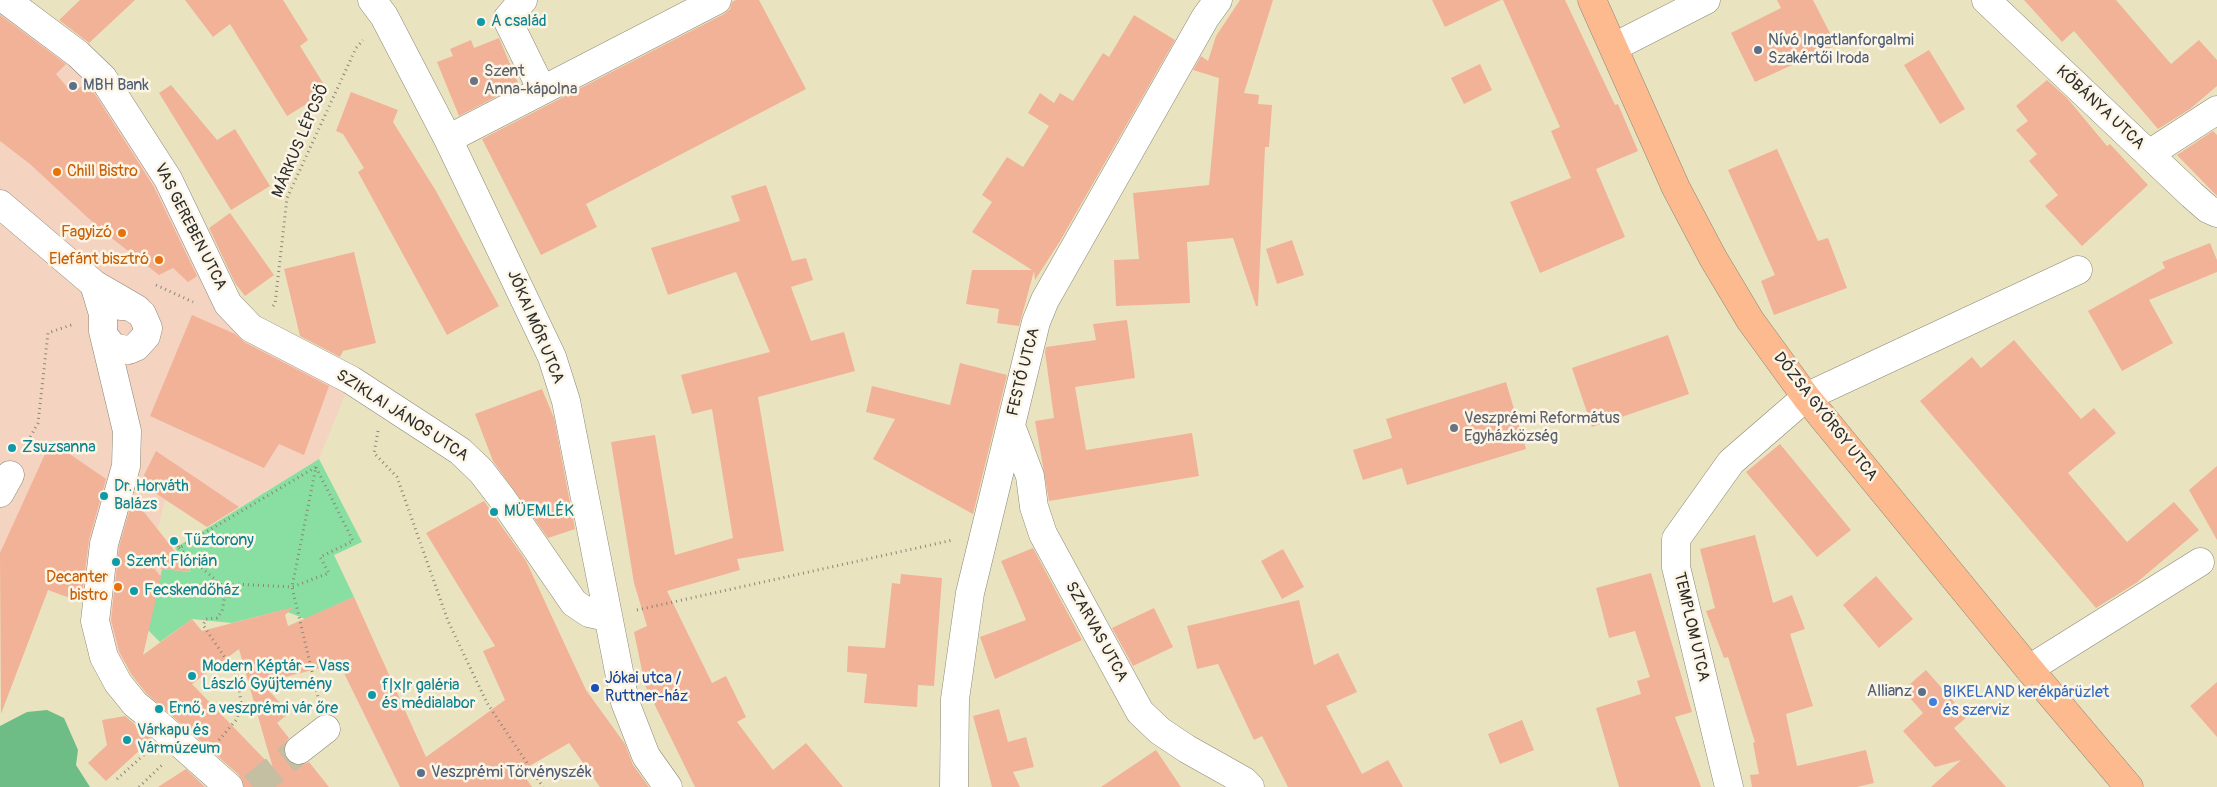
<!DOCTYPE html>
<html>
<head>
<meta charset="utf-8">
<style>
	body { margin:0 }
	canvas { display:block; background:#eae3c0 }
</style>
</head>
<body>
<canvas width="2217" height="787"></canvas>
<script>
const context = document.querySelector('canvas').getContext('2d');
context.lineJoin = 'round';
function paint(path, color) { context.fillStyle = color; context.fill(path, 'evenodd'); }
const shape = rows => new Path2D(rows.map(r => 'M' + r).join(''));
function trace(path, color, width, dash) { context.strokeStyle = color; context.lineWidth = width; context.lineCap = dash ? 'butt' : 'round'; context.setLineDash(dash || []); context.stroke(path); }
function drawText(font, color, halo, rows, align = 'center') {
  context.font = font + ' Pangolin,sans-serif'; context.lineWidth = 5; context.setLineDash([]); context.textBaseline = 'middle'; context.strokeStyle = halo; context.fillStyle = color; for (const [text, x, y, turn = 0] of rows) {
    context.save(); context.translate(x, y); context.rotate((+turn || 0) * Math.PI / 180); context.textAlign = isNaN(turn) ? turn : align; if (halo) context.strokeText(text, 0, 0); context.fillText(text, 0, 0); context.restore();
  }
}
const built = shape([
	[0,0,78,54,228,304,351,380,319,459,207,527,165,500,158,529,191,572,123,666,111,640,107,610,0,573]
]);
const green = shape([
	[319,459,362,542,334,555,354,597,305,619,283,610,232,623,192,619,160,642,148,630,162,569,191,572,175,548]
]);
const forest = shape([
	[47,710,64,718,78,750,76,765,90,787,0,787,0,726,27,712]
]);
const building = shape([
	[80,0,135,0,89,43,59,20],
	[185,0,283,0,308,40,300,46,328,91,287,116,230,24,213,37],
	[736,0,759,0,806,89,586,204,597,227,541,255,482,139,724,14,730,9,732,2],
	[1240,0,1273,0,1244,93,1259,95,1258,104,1272,105,1269,147,1265,147,1258,306,1256,306,1233,238,1187,242,1190,303,1116,306,1114,260,1139,259,1133,193,1209,185,1219,78,1193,70,1201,56,1208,61,1216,36],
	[1432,0,1501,0,1445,27],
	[1503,0,1565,0,1615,105,1618,104,1638,151,1596,169,1625,237,1540,273,1510,202,1571,178,1551,131,1560,127],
	[1777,0,1813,0,1836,45,1755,82,1731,33,1781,8],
	[2024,0,2116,0,2171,64,2199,40,2217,60,2217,86,2190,109,2158,129,2074,31,2062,42],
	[0,15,66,64,56,74,72,93,86,83,91,88,154,187,197,276,188,282,173,268,159,275,100,229,30,164,0,141],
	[1134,15,1175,40,1060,241,1035,280,1034,271,1019,326,997,323,999,309,966,304,972,270,1032,270,972,232,992,202,982,195,1007,157,1023,167,1049,126,1028,113,1040,93,1054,103,1060,93,1073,101,1103,53,1109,57],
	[499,38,519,85,459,116,437,62,453,56,450,49,471,40,474,48],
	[1929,50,1965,109,1940,124,1904,65],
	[1480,64,1492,90,1464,104,1451,78],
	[2047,80,2067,98,2107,146,2110,144,2148,185,2082,246,2045,206,2058,195,2029,161,2037,154,2016,130,2028,121,2016,106],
	[171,85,217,140,235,129,270,186,231,210,159,93],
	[351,92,398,110,393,122,436,191,499,306,447,335,358,172,364,168,343,134,336,131],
	[2213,131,2217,135,2217,196,2177,155],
	[1777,149,1818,241,1828,238,1847,288,1774,315,1761,281,1775,275,1728,170],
	[766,185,792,261,806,258,813,280,791,287,811,341,844,332,855,371,758,397,784,551,737,559,740,570,667,591,712,683,726,676,746,717,737,722,773,770,806,743,843,787,695,787,645,685,634,632,647,626,634,583,611,442,655,435,675,555,733,538,712,409,692,414,681,375,770,352,736,272,668,295,651,248,740,221,731,196],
	[230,213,274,275,245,296,235,283,209,228],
	[1292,240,1304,275,1277,284,1266,249],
	[2210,243,2217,260,2217,272,2149,300,2173,343,2122,371,2088,311,2165,268,2162,262],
	[354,252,376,343,343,351,340,357,300,336,284,269],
	[192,315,235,334,244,342,329,386,304,455,279,444,264,468,150,416],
	[1127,320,1135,378,1075,387,1086,450,1192,433,1199,476,1049,501,1035,421,1054,418,1045,352,1046,347,1096,340,1093,324],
	[1668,335,1689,394,1592,427,1572,368],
	[2014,340,2081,419,2094,408,2116,433,2068,473,2127,542,2174,502,2199,530,2136,583,2096,608,1920,401,1972,357,1981,368],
	[960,363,1007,375,973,514,873,459,895,419,866,412,872,386,950,405],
	[1506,382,1526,449,1407,485,1402,468,1363,480,1353,450,1392,438,1386,419],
	[542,389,554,418,575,529,548,538,493,461,475,414],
	[51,441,106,479,89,540,81,602,48,590,1,714,0,553],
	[1780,444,1851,530,1817,557,1746,472],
	[156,451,239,507,207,527,140,483],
	[2217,466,2217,540,2189,490],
	[133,498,191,572,154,568,161,577,143,655,192,619,202,631,294,607,285,615,288,626,354,597,426,757,505,700,483,651,495,646,426,533,484,501,526,561,586,690,625,744,633,765,649,787,600,787,569,743,521,771,532,787,400,787,339,663,262,683,289,713,277,723,289,738,285,744,284,752,286,759,294,765,302,765,309,762,329,787,244,787,239,775,146,693,131,674,119,651,111,620,119,547],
	[239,649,263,734,273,768,192,684],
	[1755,535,1773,603,1792,595,1805,629,1790,634,1813,706,1786,714,1797,766,1866,750,1874,783,1857,787,1752,787,1750,775,1759,774,1753,743,1755,742,1728,657,1724,658,1706,611,1715,608,1700,549],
	[1033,548,1082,640,995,679,980,637,1026,620,1001,561],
	[1283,549,1304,587,1282,599,1261,561],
	[1651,573,1692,712,1675,717,1701,787,1619,787,1596,708,1641,694,1637,681,1650,677,1635,631,1609,638,1596,588],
	[901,574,942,578,934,686,918,685,917,707,864,703,867,674,847,672,848,646,885,648,892,583,900,584],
	[1876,576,1913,619,1879,648,1843,605],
	[1299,600,1314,665,1338,653,1357,692,1326,706,1362,774,1388,760,1403,787,1288,787,1262,736,1254,740,1218,664,1197,669,1187,626],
	[1154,608,1173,647,1133,666,1112,628],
	[1926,670,1967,717,1954,728,2006,787,1931,787,1961,760,1935,767,1903,731,1923,713,1903,690],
	[2217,682,2217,737,2190,706],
	[999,709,1008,742,1026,737,1034,767,1013,772,1020,787,992,787,973,716],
	[125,716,152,739,106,781,88,763,107,745,102,720],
	[1522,720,1534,750,1500,764,1488,734],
	[1156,750,1181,787,1101,787],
	[186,769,205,787,158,787]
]);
const minorTunnel = shape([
	[253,787,299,750]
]);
const path = shape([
	[156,285,193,302],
	[273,306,275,304,287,198,356,48,363,40],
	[378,431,374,453,397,477,448,621,487,703,543,787],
	[23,450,38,423,48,333,74,324],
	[178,546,179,548,316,467,292,587,319,701],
	[179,548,226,589],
	[637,610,953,540],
	[219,740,237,719,241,704,238,677,203,625,206,619,217,618,222,611,226,589,235,584,292,587,329,573,320,557,353,541,316,467],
	[117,779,146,753],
	[139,787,162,765]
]);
const minor = shape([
	[6,0,78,54,103,78,168,179,228,304,251,328,351,380,460,451,481,471,501,497,574,603,589,613,607,617],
	[372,0,384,16,448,139,552,357,566,401,625,702,646,756,668,787],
	[523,0,507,19,542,90],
	[1986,0,2192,195,2208,209,2217,213],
	[1614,47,1706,0],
	[448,139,717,0],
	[2149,154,2217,110],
	[0,204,94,284,137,309],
	[94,284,103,314,103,331,127,431,126,466,104,544,95,621,104,657,118,683,135,704,151,717],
	[105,337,114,348,129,350,136,347,146,336,148,328,142,314,129,306,121,306],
	[1011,426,1030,476,1034,507,1043,534,1140,712,1160,731,1187,749,1244,781,1250,787],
	[0,493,10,475],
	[2029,669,2200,562],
	[157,723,229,787],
	[299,750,326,729],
	[954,787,955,699,970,593,1036,322,1045,300,1205,18,1218,0],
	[1729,787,1676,567,1676,539,1731,462,1806,397,2078,270]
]);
const major = shape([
	[1592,0,1676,188,1713,258,1750,320,1806,397,2029,669,2129,787]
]);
const markers = [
	[481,22,5,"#0f9aa8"],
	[1758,50,5,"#5c6f8a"],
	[474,81,5,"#6b7280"],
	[73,86,5,"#5c6f8a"],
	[57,172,5,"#e8710a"],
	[122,233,5,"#e8710a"],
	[159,260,5,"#e8710a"],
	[1454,428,5,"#6b7280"],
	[12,448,5,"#0f9aa8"],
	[104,496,5,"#0f9aa8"],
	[494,512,5,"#0f9aa8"],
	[174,541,5,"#0f9aa8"],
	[116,562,5,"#0f9aa8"],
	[118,587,5,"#e8710a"],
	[134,591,5,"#0f9aa8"],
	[192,676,5,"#0f9aa8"],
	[595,688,5,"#1a4fb4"],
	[1922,692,5,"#5c6f8a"],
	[372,695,5,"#0f9aa8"],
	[1933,702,5,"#3f7fe0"],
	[159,709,5,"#0f9aa8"],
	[127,740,5,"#0f9aa8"],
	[421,773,5,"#5c6f8a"]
];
const cultureNames = [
	["A család",491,22],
	["Zsuzsanna",22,448],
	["Dr. Horváth",114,487],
	["Balázs",114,505],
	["MÜEMLÉK",504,512],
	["Tűztorony",184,541],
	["Szent Flórián",126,562],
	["Fecskendőház",144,591],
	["Modern Képtár – Vass",202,667],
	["László Gyűjtemény",202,685],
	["f|x|r galéria",382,686],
	["és médialabor",382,704],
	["Ernő, a veszprémi vár őre",169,709],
	["Várkapu és",137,731],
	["Vármúzeum",137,749]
];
const serviceNames = [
	["Nívó Ingatlanforgalmi",1768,41],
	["Szakértői Iroda",1768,59],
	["MBH Bank",83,86],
	["Allianz",1912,692,"right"],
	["Veszprémi Törvényszék",431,773]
];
const worshipNames = [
	["Szent",484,72],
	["Anna-kápolna",484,90],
	["Veszprémi Református",1464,419],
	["Egyházközség",1464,437]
];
const streetNames = [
	["KŐBÁNYA UTCA",2100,108,43],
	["MÁRKUS LÉPCSŐ",301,141,-67],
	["VAS GEREBEN UTCA",190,227,63],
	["JÓKAI MÓR UTCA",535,327,67],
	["FESTŐ UTCA",1024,372,-76],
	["SZIKLAI JÁNOS UTCA",402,416,33],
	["DÓZSA GYÖRGY UTCA",1825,417,52],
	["TEMPLOM UTCA",1691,627,77],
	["SZARVAS UTCA",1096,632,61]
];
const foodNames = [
	["Chill Bistro",67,172,"left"],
	["Fagyizó",112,233],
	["Elefánt bisztró",149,260],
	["Decanter",108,578],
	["bistro",108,596]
];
const transitNames = [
	["Jókai utca /",605,679],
	["Ruttner-ház",605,697]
];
const shopNames = [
	["BIKELAND kerékpárüzlet",1943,693],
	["és szerviz",1943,711]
];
paint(built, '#f5d3c1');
paint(green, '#89dea1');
paint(forest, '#6ebd87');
paint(building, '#f1b298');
trace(minorTunnel, '#c4bea2', 28, [28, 14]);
trace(minor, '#8a8776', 29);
trace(major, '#8a8776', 29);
trace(path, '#8a8776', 3, [1, 4]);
trace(minor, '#fff', 28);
trace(major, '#fcba8e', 28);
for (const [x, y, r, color] of markers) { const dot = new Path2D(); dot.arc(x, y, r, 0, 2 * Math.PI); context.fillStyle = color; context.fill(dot); trace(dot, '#fcf5e5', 2); }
drawText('16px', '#0d838f', '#fcf5e5', cultureNames, 'left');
drawText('16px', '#4e5e75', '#fcf5e5', serviceNames, 'left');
drawText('16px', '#5b616d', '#fcf5e5', worshipNames, 'left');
drawText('16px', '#2b2b2b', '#fcf5e5', streetNames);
drawText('16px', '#c56008', '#fcf5e5', foodNames, 'right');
drawText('16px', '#164399', '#fcf5e5', transitNames, 'left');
drawText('16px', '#366cbe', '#fcf5e5', shopNames, 'left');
</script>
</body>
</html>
